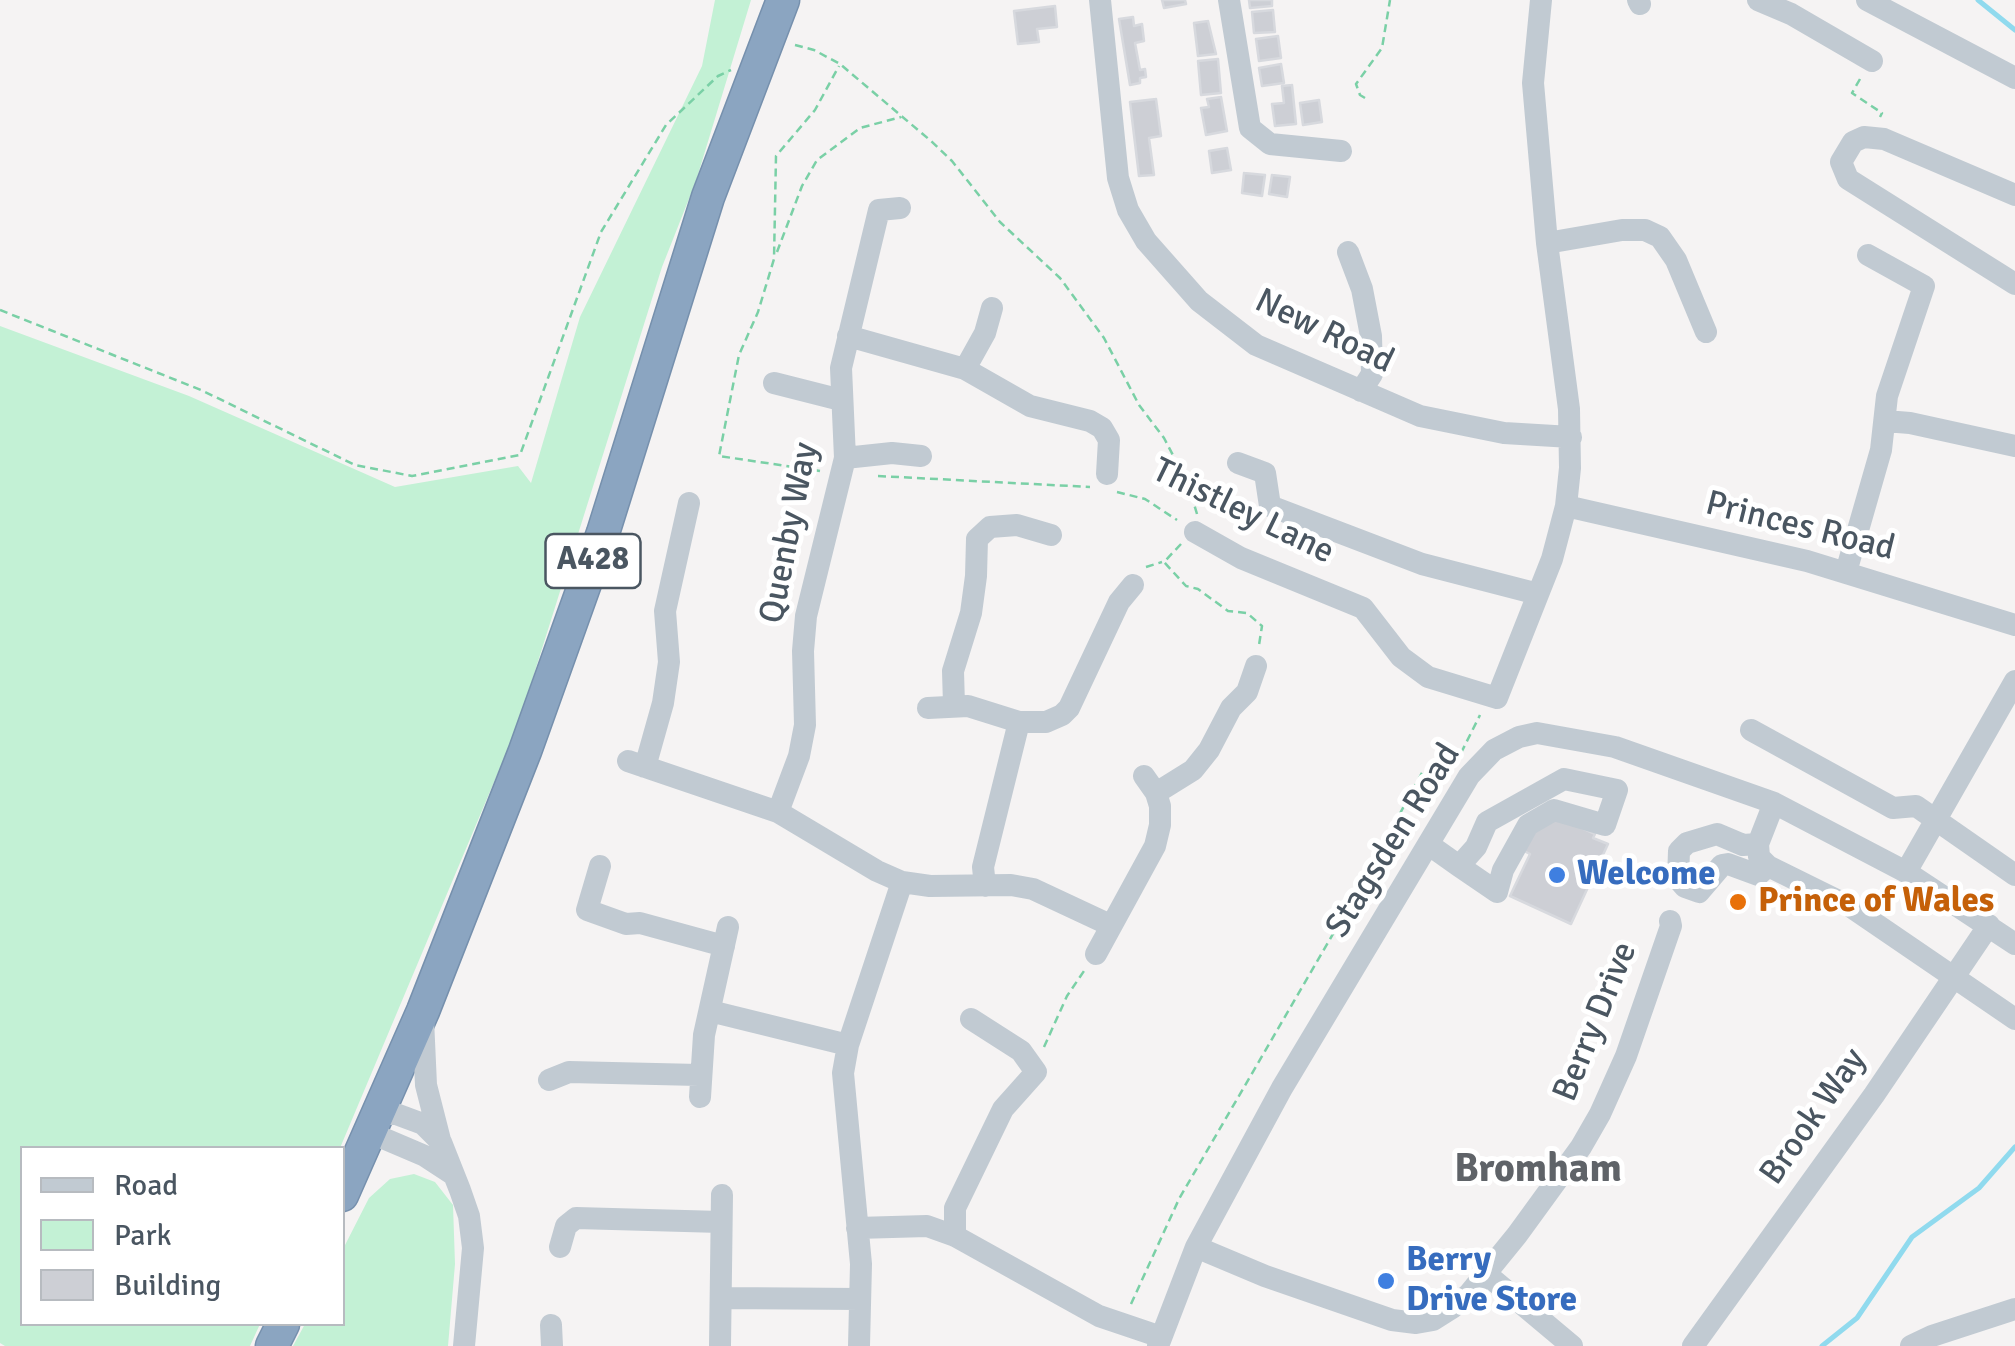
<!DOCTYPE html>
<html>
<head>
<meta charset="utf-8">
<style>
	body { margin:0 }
	#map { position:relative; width:2015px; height:1346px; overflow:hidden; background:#f5f3f3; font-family:Signika,sans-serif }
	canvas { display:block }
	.legend { position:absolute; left:20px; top:1146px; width:325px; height:180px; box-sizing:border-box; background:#fff; border:2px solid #b7bbc0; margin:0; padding:12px 18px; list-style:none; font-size:30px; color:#4a5661 }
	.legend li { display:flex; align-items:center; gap:20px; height:50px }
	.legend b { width:50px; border:2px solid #b7bbc0 }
</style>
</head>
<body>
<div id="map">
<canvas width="2015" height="1346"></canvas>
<ul class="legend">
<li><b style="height:12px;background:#c1cad2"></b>Road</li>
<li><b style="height:28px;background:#c3f1d5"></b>Park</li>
<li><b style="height:28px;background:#cdcfd5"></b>Building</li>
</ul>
</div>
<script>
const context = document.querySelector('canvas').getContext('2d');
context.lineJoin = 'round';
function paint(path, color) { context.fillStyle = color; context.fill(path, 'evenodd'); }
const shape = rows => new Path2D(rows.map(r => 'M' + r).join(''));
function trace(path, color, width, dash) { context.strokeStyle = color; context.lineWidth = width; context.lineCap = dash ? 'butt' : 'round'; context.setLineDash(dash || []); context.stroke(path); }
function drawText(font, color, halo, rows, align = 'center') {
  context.font = font + ' Signika,sans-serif'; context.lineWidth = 10; context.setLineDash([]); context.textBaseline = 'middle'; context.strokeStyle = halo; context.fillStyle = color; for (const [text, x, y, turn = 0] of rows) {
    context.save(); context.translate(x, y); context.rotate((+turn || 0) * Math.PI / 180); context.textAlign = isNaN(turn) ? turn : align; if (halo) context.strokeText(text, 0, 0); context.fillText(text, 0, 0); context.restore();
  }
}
const green = shape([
	[715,0,751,0,696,181,662,267,518,725,340,1148,22,1148,22,1324,260,1324,250,1346,5,1346,0,1343,0,326,189,396,395,487,518,466,531,483,580,317,702,66],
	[414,1174,435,1182,453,1205,455,1264,448,1346,293,1346,305,1324,342,1324,343,1249,369,1198,390,1179]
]);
const stream = shape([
	[1978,0,2015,30],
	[1822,1346,1857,1318,1912,1237,1979,1188,2015,1147]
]);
const building = shape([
	[1162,0,1185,0,1186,4,1164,8,1162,0],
	[1249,0,1272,0,1272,6,1250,8,1249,0],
	[1055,6,1057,27,1037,29,1039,42,1018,44,1014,11,1055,6],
	[1273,10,1275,32,1254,33,1252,12,1273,10],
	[1133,17,1134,26,1142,24,1144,41,1135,43,1140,70,1145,69,1146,77,1140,78,1140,83,1130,85,1119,19,1133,17],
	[1208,21,1216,54,1198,56,1194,23,1208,21],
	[1278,36,1281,58,1259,61,1256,39,1278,36],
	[1218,59,1221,93,1201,95,1198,61,1218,59],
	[1281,64,1284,83,1262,86,1259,68,1281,64],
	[1292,85,1296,124,1275,126,1272,104,1284,103,1282,86,1292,85],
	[1221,97,1227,131,1206,135,1201,108,1209,107,1207,99,1221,97],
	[1156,99,1161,136,1149,138,1154,175,1139,176,1130,102,1156,99],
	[1319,100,1322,122,1303,125,1300,103,1319,100],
	[1227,148,1231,170,1212,173,1209,151,1227,148],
	[1244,173,1265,175,1262,196,1242,193,1244,173],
	[1272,175,1290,177,1287,197,1269,194,1272,175],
	[1556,816,1595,834,1593,838,1608,844,1571,924,1510,896,1530,854,1524,851,1537,823,1556,816]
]);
const path = shape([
	[795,45,814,50,840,64,931,141,952,161,1000,222,1060,278,1104,338,1139,405,1164,438,1188,484,1197,514],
	[1860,79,1852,93,1882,113,1880,117],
	[1365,98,1360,95,1356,84,1382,48,1390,0],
	[777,252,802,186,817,160,860,128,901,117],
	[0,310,201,390,355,465,412,476,520,455,601,232,666,125,718,76,731,70],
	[820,471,719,456,739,355,758,312,774,259,776,156,815,110,839,66],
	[878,476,1090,487],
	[1117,492,1145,499,1177,520],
	[1181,544,1164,562,1186,586,1198,589,1228,611,1247,613,1262,626,1259,645],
	[1146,567,1162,562],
	[1461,753,1480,715],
	[1044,1047,1067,996,1084,971],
	[1131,1304,1179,1199,1358,891,1423,771,1443,783]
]);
const minor = shape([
	[1100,0,1118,178,1128,210,1146,241,1199,301,1256,345,1420,416,1504,433,1571,437],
	[1229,0,1250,128,1270,144,1341,151],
	[1638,0,1640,4],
	[1758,0,1791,14,1872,61],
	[1867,0,2015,78],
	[2015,195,1884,139,1864,137,1853,142,1841,162,1848,179,2015,284],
	[1547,243,1622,230,1645,230,1660,237,1676,260,1706,332],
	[1348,252,1362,289,1371,336,1372,374,1361,391],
	[848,336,965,369,1030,406,1090,421,1102,428,1109,440,1107,474],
	[965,369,985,333,992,308],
	[774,383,841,400],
	[1885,421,1910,423,2015,446],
	[845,458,892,453,921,456],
	[1238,463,1265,473,1270,506,1422,564,1538,594],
	[1566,506,1807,561,2015,625],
	[1195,532,1241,558,1363,608,1401,657,1428,677,1497,698],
	[1846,572,1881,450,1887,396,1924,286,1868,255],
	[1497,698,1552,559,1566,506,1570,468,1569,409,1547,243,1533,83,1541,0],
	[954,705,953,671,971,613,976,576,977,539,990,527,1017,525,1051,535],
	[928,708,968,706,1019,722,1046,722,1062,715,1069,708,1119,602,1133,585],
	[1751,730,1893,808,1916,806,2015,875],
	[628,761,778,812,877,871,902,882,930,886,1011,885,1033,889,1110,925],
	[645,767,663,703,669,662,665,611,689,503],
	[1156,793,1193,770,1209,750,1231,708,1247,692,1256,666],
	[1774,803,1758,844,1759,857,1768,866,1851,907,2015,1019],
	[778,812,799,756,805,725,803,651,806,616,845,458,841,368,879,210,900,208],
	[1428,844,1459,866,1497,892,1503,870,1528,825,1554,810,1605,825,1617,790,1564,779,1487,822,1476,847,1459,866],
	[1758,844,1743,845,1717,834,1687,843,1679,851,1678,879,1685,887,1699,892,1722,865,1728,864,1758,875,1768,866],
	[600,866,587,910,626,924,640,923,724,946],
	[1906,872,2015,681],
	[985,886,983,867,1019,722],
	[1096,954,1155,846,1160,825,1160,806,1156,793,1144,776],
	[710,1011,848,1045],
	[423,1019,426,1085,440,1140],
	[549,1080,569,1072,699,1075],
	[700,1097,704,1035,728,927],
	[379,1114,396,1114,423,1124,441,1142,460,1190,469,1216,473,1248,464,1346],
	[371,1133,425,1156,451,1173],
	[857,1228,927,1226,955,1236,1099,1316,1161,1337],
	[955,1236,955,1208,1003,1109,1036,1072,1021,1051,971,1019],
	[560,1247,566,1226,576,1218,721,1222],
	[1196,1247,1265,1276,1392,1320,1416,1323,1433,1320,1452,1308,1469,1294,1517,1235,1581,1147,1600,1114,1626,1056,1671,926,1670,921],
	[1485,1273,1572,1346],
	[722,1298,860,1299],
	[551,1325,552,1346],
	[720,1346,722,1195],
	[859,1346,861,1264,843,1073,848,1045,902,882],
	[1158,1346,1196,1247,1282,1088,1469,776,1494,750,1519,737,1537,733,1615,747,1774,803,1906,872,2015,944],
	[1693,1346,1874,1095,1989,925],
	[1911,1346,1932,1336,2015,1309]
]);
const highway = shape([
	[342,1195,423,1011,525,751,603,533,708,197,783,0],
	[272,1346,283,1324]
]);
const markers = [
	[1557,875,10,"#3f7fe0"],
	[1738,902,10,"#e8710a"],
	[1386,1281,10,"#3f7fe0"]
];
const shields = [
	[593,561,95]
];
const shieldNames = [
	["A428",593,561]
];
const streetNames = [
	["New Road",1324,332,26],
	["Thistley Lane",1243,512,26],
	["Princes Road",1800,527,14],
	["Quenby Way",790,533,-79],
	["Stagsden Road",1394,841,-58],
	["Berry Drive",1596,1022,-68],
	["Brook Way",1814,1117,-55]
];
const shopNames = [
	["Welcome",1577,875],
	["Berry",1406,1261],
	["Drive Store",1406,1301]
];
const foodNames = [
	["Prince of Wales",1758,902]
];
const quarterNames = [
	["Bromham",1538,1170]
];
paint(green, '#c3f1d5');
trace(stream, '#90daee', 5);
paint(building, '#cdcfd5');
trace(building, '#d7d9de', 2.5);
trace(highway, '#7690ad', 35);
trace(path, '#7ad0a6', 2.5, [8, 5]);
trace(minor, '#c1cad2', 22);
trace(highway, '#8ba5c1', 32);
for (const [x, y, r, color] of markers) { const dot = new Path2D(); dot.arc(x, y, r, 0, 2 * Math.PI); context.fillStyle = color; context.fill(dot); trace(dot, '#fff', 4); }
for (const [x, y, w] of shields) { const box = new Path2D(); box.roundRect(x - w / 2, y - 27, w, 54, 8); context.fillStyle = '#fff'; context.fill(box); trace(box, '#4a5661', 2.5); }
drawText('bold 32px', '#4a5661', null, shieldNames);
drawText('35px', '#4a5661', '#fff', streetNames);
drawText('bold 35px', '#366cbe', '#fff', shopNames, 'left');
drawText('bold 35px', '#c56008', '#fff', foodNames, 'left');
drawText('bold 40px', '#5f6368', '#fff', quarterNames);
</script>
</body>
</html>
